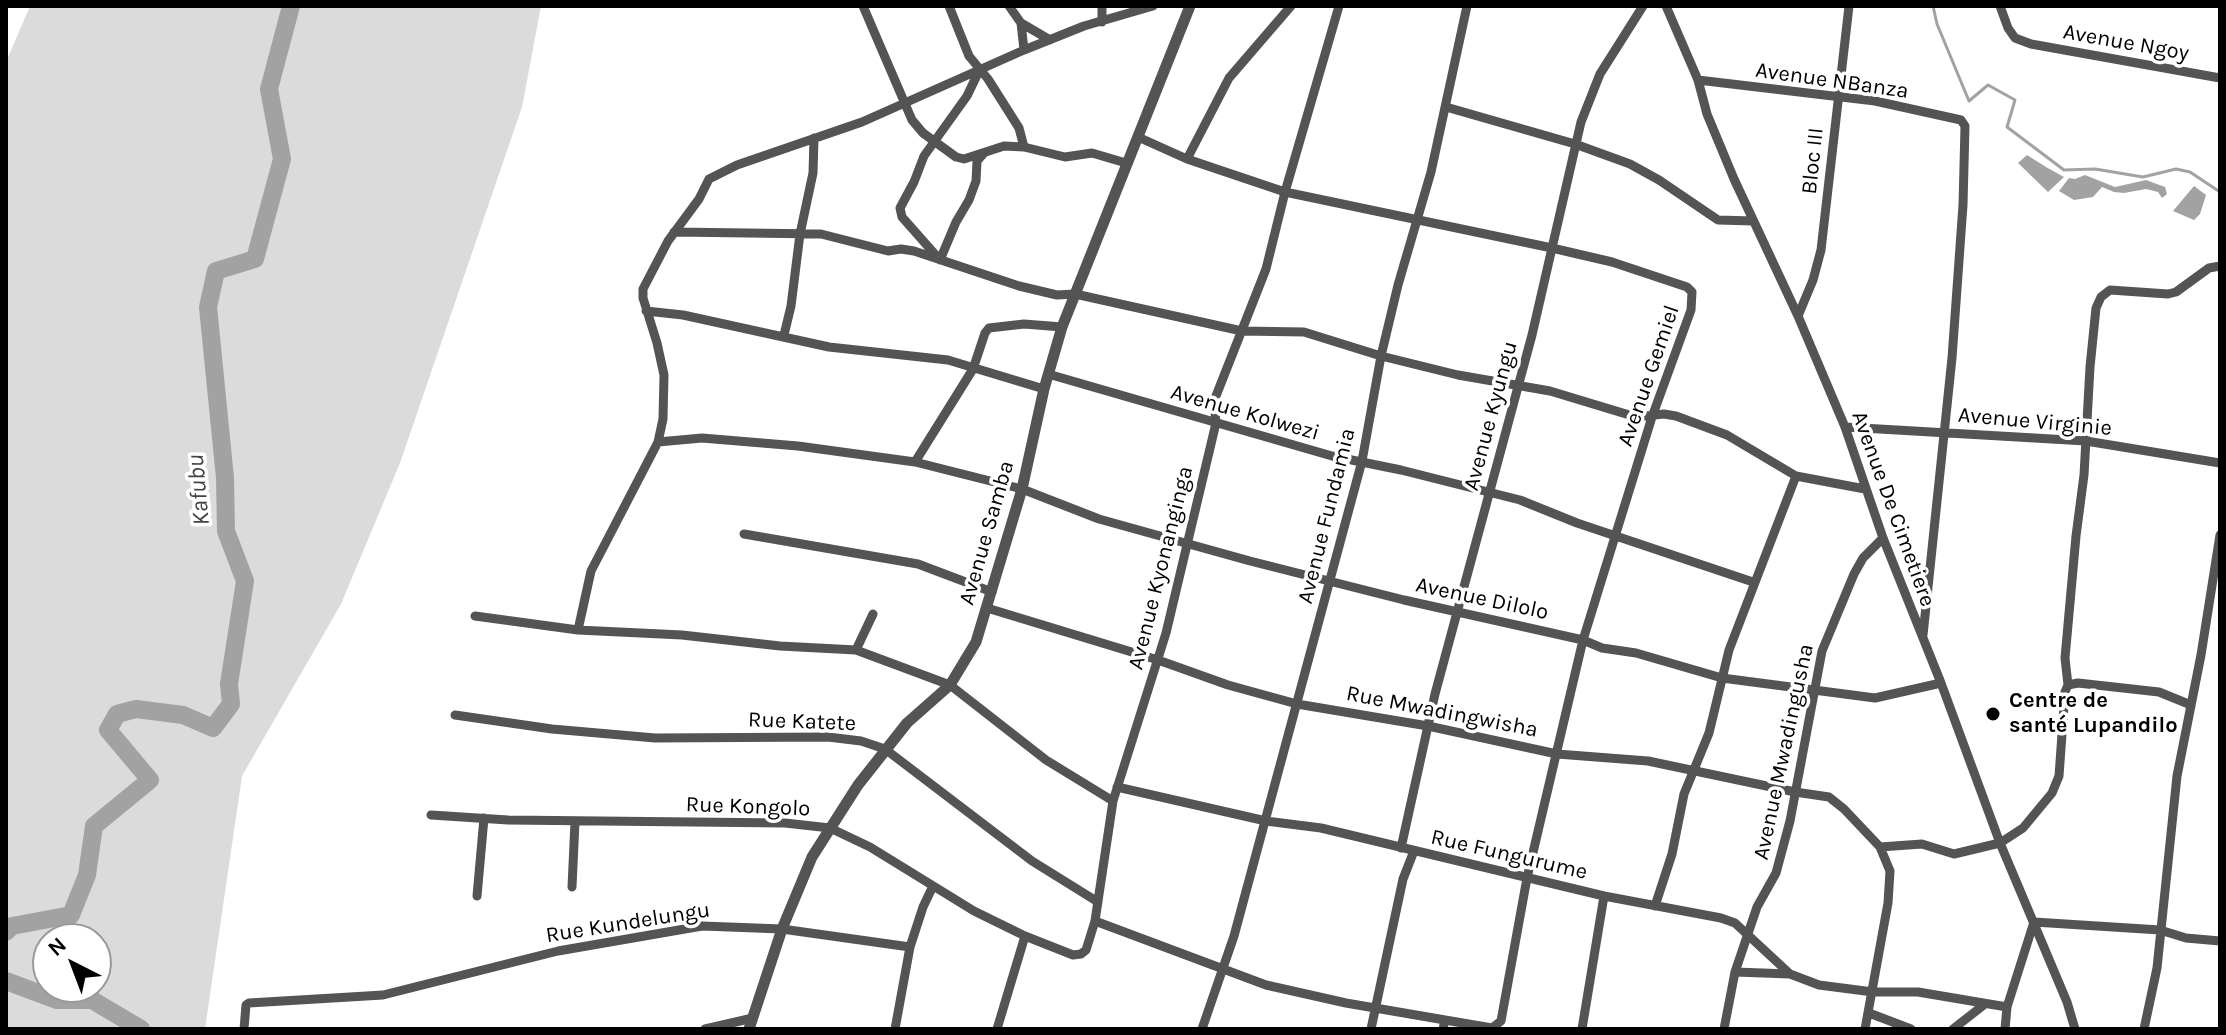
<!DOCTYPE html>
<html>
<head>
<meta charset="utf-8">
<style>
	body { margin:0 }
	#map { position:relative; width:2226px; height:1035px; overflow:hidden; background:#fff; font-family:Karla,sans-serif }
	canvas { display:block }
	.frame { position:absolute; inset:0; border:8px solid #000; pointer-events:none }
	.north { position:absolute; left:32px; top:923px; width:80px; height:80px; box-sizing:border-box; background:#fff; border:2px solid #999; border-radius:50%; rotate:318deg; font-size:22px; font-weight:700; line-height:32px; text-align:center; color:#000 }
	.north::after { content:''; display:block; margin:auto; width:28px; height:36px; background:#000; clip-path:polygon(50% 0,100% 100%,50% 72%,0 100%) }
</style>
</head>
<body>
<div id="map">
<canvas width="2226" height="1035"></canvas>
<div class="frame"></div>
<div class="north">N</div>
</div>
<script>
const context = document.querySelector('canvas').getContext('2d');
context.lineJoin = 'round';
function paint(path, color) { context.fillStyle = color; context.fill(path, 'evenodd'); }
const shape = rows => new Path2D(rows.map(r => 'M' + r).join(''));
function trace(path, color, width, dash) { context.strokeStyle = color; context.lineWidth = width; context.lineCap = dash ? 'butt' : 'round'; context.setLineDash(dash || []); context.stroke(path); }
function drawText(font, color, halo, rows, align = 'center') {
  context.font = font + ' Karla,sans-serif'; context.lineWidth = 7; context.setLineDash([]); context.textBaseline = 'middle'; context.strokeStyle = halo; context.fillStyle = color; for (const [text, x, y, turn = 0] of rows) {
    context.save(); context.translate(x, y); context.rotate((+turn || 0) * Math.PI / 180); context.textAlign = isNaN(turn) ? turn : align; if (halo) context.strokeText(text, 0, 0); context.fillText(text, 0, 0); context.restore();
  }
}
const green = shape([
	[30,6,541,6,522,107,400,463,341,604,242,776,205,1029,6,1029,6,62],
	[48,939,96,939,96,987,48,987]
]);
const water = shape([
	[2027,155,2046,167,2064,177,2048,192,2018,163],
	[2085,175,2115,187,2146,180,2165,187,2167,194,2162,198,2158,192,2146,189,2124,193,2114,192,2102,187,2093,197,2074,200,2059,191,2069,178,2075,179],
	[2194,186,2206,195,2200,214,2194,220,2173,211]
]);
const stream = shape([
	[1933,6,1937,24,1969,101,1988,85,2015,100,2007,127,2064,170,2095,169,2143,177,2176,169,2190,172,2220,192]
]);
const river = shape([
	[6,932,12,926,71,915,87,875,94,826,150,780,108,730,117,714,136,709,183,715,213,728,231,704,229,684,245,581,226,531,225,478,208,307,216,271,255,259,282,159,269,89,291,6],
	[6,981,57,1000,92,1000,141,1029]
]);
const minor = shape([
	[863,6,912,120,923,133,956,157,964,159,1004,146,1024,147,1065,157,1092,153,1126,163],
	[949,6,969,56,988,79,1019,128,1024,147],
	[1009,6,1021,23,1024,50,1084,26,1153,6],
	[1102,6,1102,22],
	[1666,6,1698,80,1707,114,1734,179,1798,316,1845,427,1883,538,1941,683,2000,843,2067,1002,2075,1029],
	[2000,6,2008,28,2015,38,2031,44,2220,78],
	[1021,23,1050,40],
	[979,71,967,96,924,156,914,182,900,208,902,217,940,260,956,222,969,200,976,181,977,161,984,153],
	[1698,80,1875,101,1961,120,1965,126,1963,205,1952,358,1923,635],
	[1446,107,1575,144,1630,164,1659,180,1718,220,1753,221],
	[1138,137,1187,159,1285,192,1552,248,1612,262,1687,287,1692,292,1691,310,1652,417,1583,640,1527,878,1501,1021,1492,1028,1445,1020,1443,1029],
	[1187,159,1229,78,1291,6],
	[674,232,821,234,888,251,901,249,914,251,1019,286,1057,295,1075,294,1242,331,1304,332,1381,356,1458,375,1550,391,1636,417,1664,414,1676,416,1727,435,1796,476,1865,489],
	[646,311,683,315,829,347,948,360,1044,389],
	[1798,316,1813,280,1821,250,1849,6],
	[784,335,791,306,800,234,813,173,814,138],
	[1048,374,1332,456,1401,470,1520,500,1577,523,1753,582],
	[1845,427,2086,441,2220,463],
	[658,442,702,438,798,446,915,462,1022,489,1099,519,1250,561,1404,600,1583,640,1602,648,1636,653,1722,678,1875,698,1941,683],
	[915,462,973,369,985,333,989,328,1024,324,1062,327],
	[744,534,918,564,992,592],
	[987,608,1158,660,1228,685,1297,704,1428,726,1557,754,1648,761,1795,792,1829,797,1844,809,1880,847,1890,871,1888,903,1865,1029],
	[475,616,578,630,591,571,658,442,663,419,664,375,657,343,643,298,643,289,668,241,699,199,709,179,737,165,862,122,1024,50],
	[578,630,682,635,780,646,856,650,873,614],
	[856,650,950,685,1046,760,1113,801],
	[2068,685,2065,658,2076,536,2084,475,2090,367,2096,308,2101,297,2110,290,2168,294,2176,292,2209,268,2220,266],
	[455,715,552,729,655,738,828,737,861,741,885,749,1032,861,1098,902],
	[1117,787,1266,821,1321,828,1604,896,1721,918,1735,923,1790,974,1819,985,1873,992,1918,992,2007,1007],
	[431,815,508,820,785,823,830,828,870,847,974,911,1025,936,1073,955,1081,954,1086,950,1095,921,1113,801,1166,633,1216,423,1214,401,1266,269,1285,192,1339,6],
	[1880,847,1922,844,1954,854,2000,843,2023,828,2052,793,2059,776,2065,692,2068,685,2078,683,2159,692,2191,705],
	[1401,848,1435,694,1532,335,1581,122,1600,74,1643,6],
	[572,887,575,822],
	[477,896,484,818],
	[1655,906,1672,854,1684,794,1709,733,1729,650,1796,476],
	[1095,921,1266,985,1346,1003,1445,1020],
	[1735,972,1790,974],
	[1869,1013,1911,1029],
	[244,1029,246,1005,249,1003,383,995,558,951,702,926,782,929,910,947],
	[705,1029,753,1018],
	[895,1029,910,947,923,907,933,886],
	[997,1029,1025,936],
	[1202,1029,1234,936,1362,461,1381,356,1398,285,1431,172,1467,6],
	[1371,1029,1403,879,1414,851],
	[1582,1029,1604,896],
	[1724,1029,1735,972,1757,907,1776,873,1790,821,1822,651,1854,574,1863,558,1883,538],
	[1953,1029,1985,1004],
	[2005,1029,2007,1007,2034,922,2160,930,2186,938,2220,941],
	[2144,1029,2157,968,2177,776,2201,655,2220,535]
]);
const tertiary = shape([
	[749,1029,782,929,812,857,858,785,907,723,950,685,976,642,1022,489,1044,389,1062,327,1190,6]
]);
const markers = [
	[1993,714,8,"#000"]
];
const streetNames = [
	["Avenue Ngoy",2126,43,10],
	["Avenue NBanza",1832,81,8],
	["Bloc III",1813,161,-84],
	["Avenue Gemiel",1649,376,-71],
	["Avenue Kolwezi",1245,413,16],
	["Avenue Kyungu",1491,416,-75],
	["Avenue Virginie",2035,422,5],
	["Avenue De Cimetiere",1893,509,70],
	["Avenue Fundamia",1327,516,-76],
	["Avenue Samba",987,533,-74],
	["Avenue Kyonanginga",1161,568,-76],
	["Avenue Dilolo",1482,599,12],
	["Rue Mwadingwisha",1442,712,11],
	["Rue Katete",802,722,2],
	["Avenue Mwadingusha",1784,752,-78],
	["Rue Kongolo",748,807,2],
	["Rue Fungurume",1509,855,13],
	["Rue Kundelungu",628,923,-9]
];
const poiNames = [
	["Centre de",2009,701],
	["santé Lupandilo",2009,726]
];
const waterNames = [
	["Kafubu",199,490,-95]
];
paint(green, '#dbdbdb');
paint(water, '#a2a2a2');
trace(stream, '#a2a2a2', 3);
trace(river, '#a2a2a2', 18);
trace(minor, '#545454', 9);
trace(tertiary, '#545454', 11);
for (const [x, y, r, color] of markers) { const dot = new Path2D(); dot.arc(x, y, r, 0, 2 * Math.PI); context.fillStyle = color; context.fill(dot); trace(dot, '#fff', 3); }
drawText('22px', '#000', '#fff', streetNames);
drawText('bold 22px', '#000', '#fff', poiNames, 'left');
drawText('italic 24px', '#434343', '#fff', waterNames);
</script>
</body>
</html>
